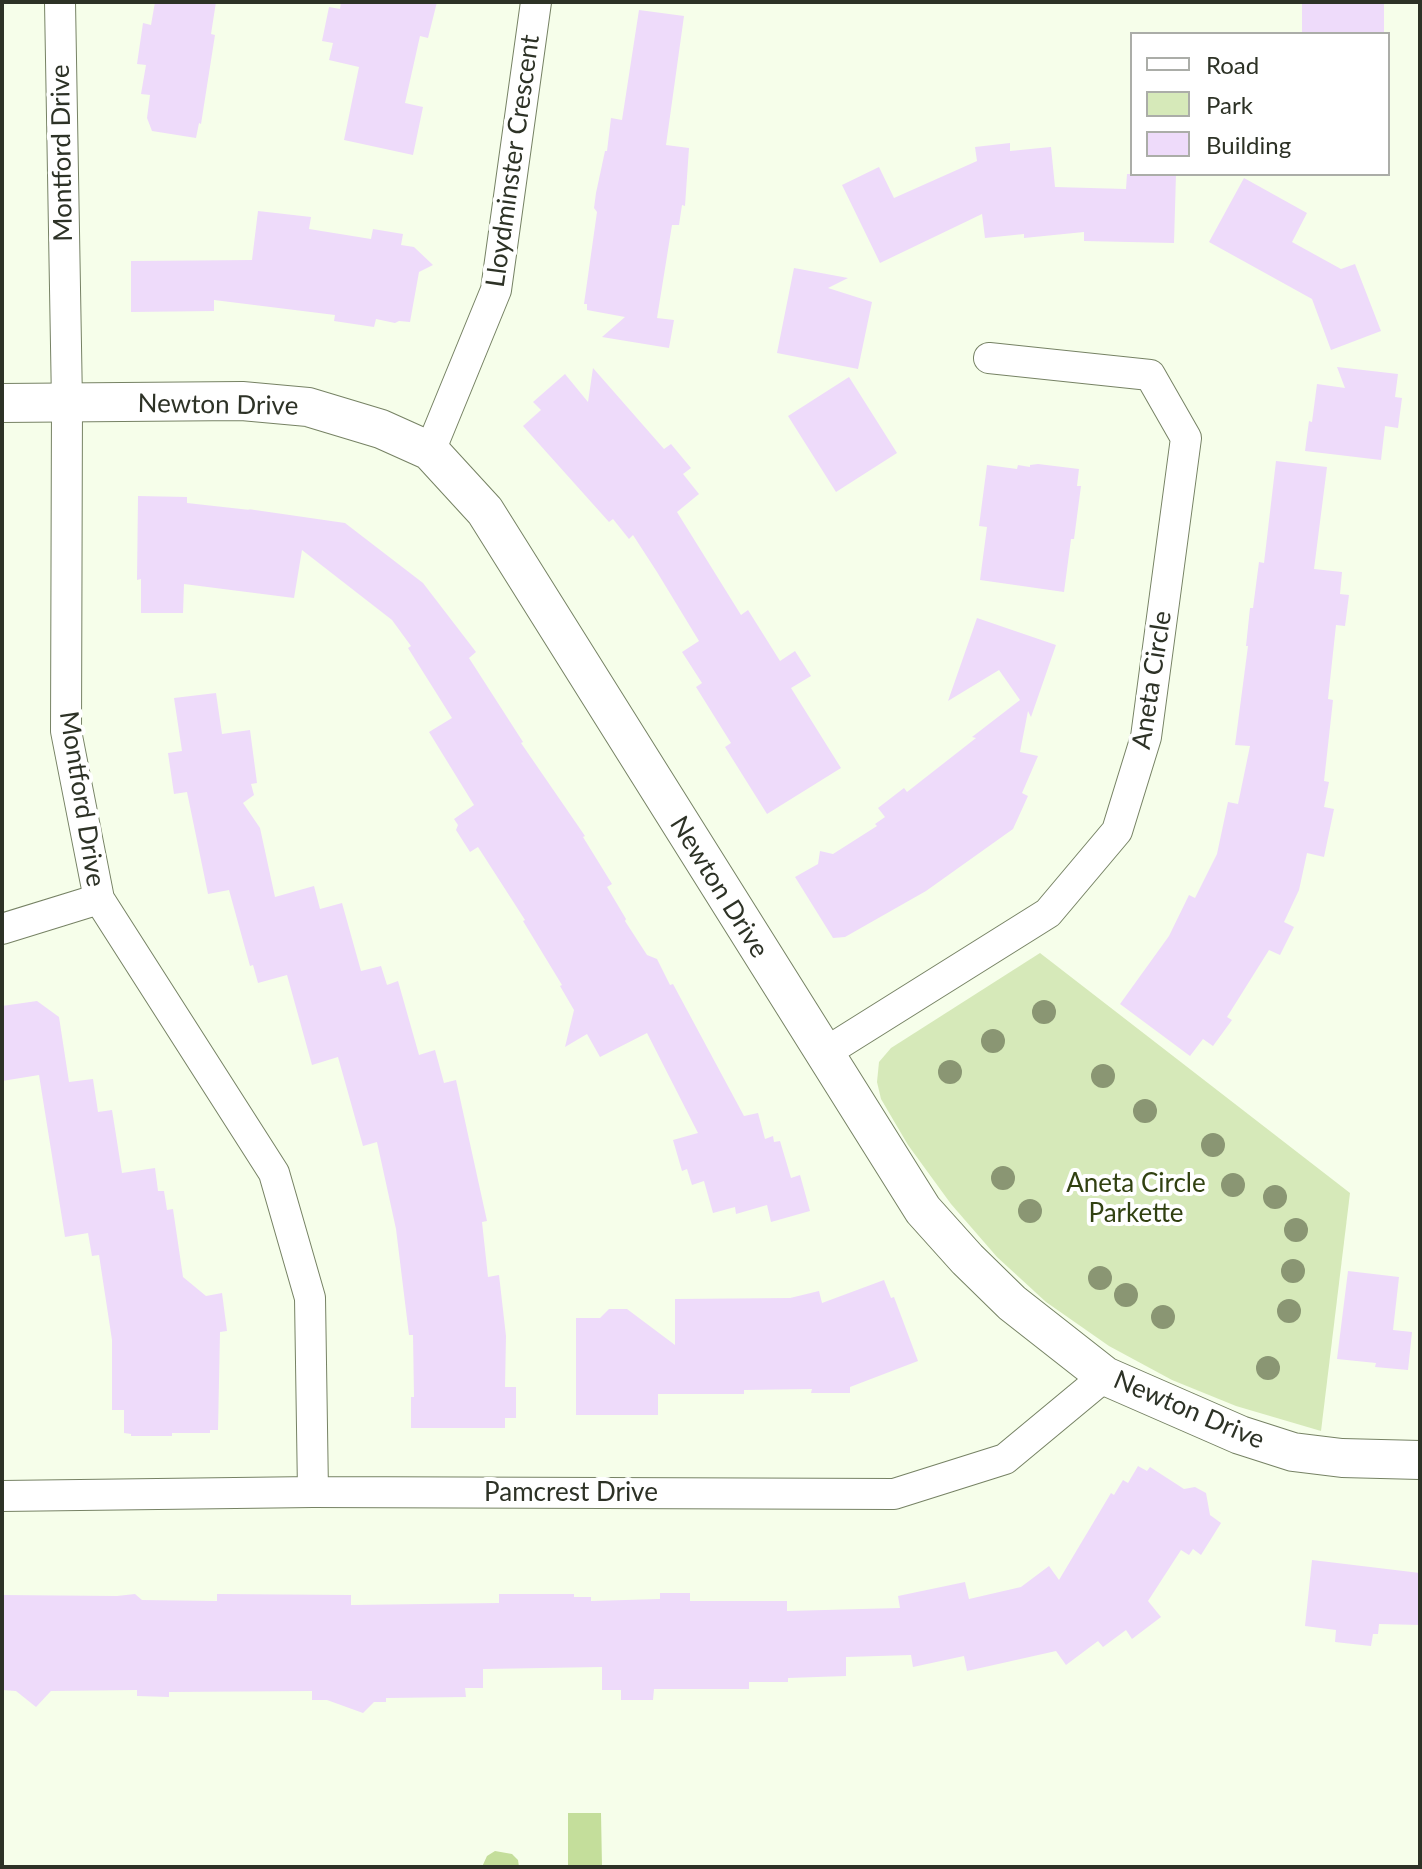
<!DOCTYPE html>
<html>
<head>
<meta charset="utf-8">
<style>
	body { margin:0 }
	#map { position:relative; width:1422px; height:1869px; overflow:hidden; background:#f6feea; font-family:Lato,sans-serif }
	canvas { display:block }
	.frame { position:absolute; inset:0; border:4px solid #2d3226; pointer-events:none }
	.legend { position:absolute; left:1130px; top:32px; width:260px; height:144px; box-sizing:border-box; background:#fff; border:2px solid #abada8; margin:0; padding:10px 14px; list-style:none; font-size:24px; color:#2d3226 }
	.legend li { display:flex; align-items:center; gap:16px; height:40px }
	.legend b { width:40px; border:2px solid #abada8 }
</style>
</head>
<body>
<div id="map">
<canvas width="1422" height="1869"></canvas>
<div class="frame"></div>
<ul class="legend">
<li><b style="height:10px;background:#fff"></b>Road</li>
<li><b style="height:22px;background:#d6e9b9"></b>Park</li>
<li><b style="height:22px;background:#eedbfa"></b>Building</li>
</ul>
</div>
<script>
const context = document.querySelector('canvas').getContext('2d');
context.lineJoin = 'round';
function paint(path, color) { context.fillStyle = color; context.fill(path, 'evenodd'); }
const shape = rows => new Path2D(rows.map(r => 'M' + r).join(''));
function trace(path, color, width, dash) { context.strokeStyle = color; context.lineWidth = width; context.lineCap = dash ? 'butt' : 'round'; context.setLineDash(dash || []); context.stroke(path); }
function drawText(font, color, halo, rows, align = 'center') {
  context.font = font + ' Lato,sans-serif'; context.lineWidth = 8; context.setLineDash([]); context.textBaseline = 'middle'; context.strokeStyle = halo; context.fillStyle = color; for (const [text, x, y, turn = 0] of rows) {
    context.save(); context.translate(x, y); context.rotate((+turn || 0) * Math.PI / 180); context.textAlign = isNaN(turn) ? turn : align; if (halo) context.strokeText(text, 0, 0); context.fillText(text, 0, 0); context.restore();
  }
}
const green = shape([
	[1040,953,1350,1193,1321,1431,1236,1406,1172,1380,1109,1346,1046,1302,997,1257,951,1204,908,1145,881,1099,877,1082,879,1062,891,1048]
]);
const water = shape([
	[568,1813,601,1813,602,1867,568,1867],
	[495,1851,512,1854,518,1860,519,1867,482,1867,487,1856]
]);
const building = shape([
	[155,2,216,2,211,34,215,35,201,124,199,123,196,138,152,131,147,118,150,95,141,94,146,65,137,64,143,23,151,25],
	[341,2,437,2,428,38,420,36,405,103,423,107,413,155,344,140,359,67,329,60,333,43,322,41,329,7,340,9],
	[1302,2,1384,2,1384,34,1302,34],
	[639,10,684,16,666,145,689,148,685,206,682,205,679,225,672,225,657,318,674,320,669,348,602,337,625,317,587,310,587,304,584,304,597,212,594,208,596,193,605,151,607,151,611,118,622,120],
	[1010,143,1010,151,1051,147,1055,187,1126,189,1127,174,1176,174,1174,243,1084,241,1084,232,1024,238,1024,234,985,238,982,214,880,263,842,185,879,167,894,198,977,161,975,147],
	[1244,178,1307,213,1292,242,1341,269,1355,264,1381,331,1331,350,1312,299,1209,242],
	[258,211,311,217,309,229,371,239,373,229,403,234,401,245,414,247,433,265,419,272,410,322,399,321,395,323,376,319,374,327,334,321,335,315,214,300,214,311,131,312,131,261,252,260],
	[794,268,848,278,828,288,872,302,858,369,777,353],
	[1337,367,1398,374,1395,397,1402,398,1398,428,1385,426,1381,460,1305,451,1309,421,1312,422,1317,384,1345,388],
	[593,368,664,449,671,444,691,468,683,474,699,494,677,512,741,615,748,610,780,661,795,651,811,676,791,688,841,768,767,814,725,747,731,743,696,687,702,683,682,652,699,641,657,572,633,535,629,539,613,519,609,522,523,426,541,410,533,402,565,374,588,402],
	[849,377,897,453,836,492,788,416],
	[1276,461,1327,467,1314,569,1342,572,1340,594,1349,595,1345,626,1336,625,1328,699,1333,700,1324,781,1329,782,1324,807,1334,809,1324,857,1307,853,1299,890,1284,922,1294,927,1280,955,1269,950,1227,1017,1232,1020,1213,1046,1203,1039,1190,1056,1120,1004,1169,936,1189,895,1195,898,1217,854,1228,802,1238,804,1250,746,1235,745,1248,646,1246,646,1250,608,1253,608,1259,562,1264,563],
	[1038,464,1079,469,1077,486,1081,486,1074,539,1071,539,1064,592,980,580,987,527,979,526,987,465,1017,469,1018,465,1030,467,1030,465],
	[138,496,187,497,187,503,250,510,248,509,345,523,423,583,476,652,469,658,523,742,521,743,585,836,583,837,612,884,607,887,626,919,625,921,647,955,657,959,670,985,673,984,744,1116,758,1113,765,1139,773,1136,774,1142,780,1141,791,1178,800,1175,810,1211,771,1222,767,1205,736,1214,735,1207,713,1213,704,1181,692,1185,687,1169,682,1171,673,1140,698,1133,647,1033,600,1057,587,1034,565,1047,574,1010,560,986,562,985,523,921,525,920,478,847,470,852,456,830,458,825,454,819,474,805,429,732,452,718,408,648,411,646,392,620,302,550,294,598,184,584,183,613,141,613,141,579,137,580],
	[977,618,1056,645,1031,717,1028,711,1020,752,1038,756,1022,793,1028,796,1013,829,926,891,845,937,833,938,795,877,818,864,820,851,833,854,877,826,875,824,885,817,878,808,904,788,907,792,976,738,972,737,1020,700,999,670,948,701],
	[216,693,222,734,250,730,257,783,251,784,254,795,243,803,260,828,275,897,314,886,320,909,342,903,361,971,381,966,387,985,398,981,419,1055,435,1050,444,1083,456,1080,487,1221,482,1222,488,1277,499,1275,506,1336,505,1387,516,1387,516,1418,505,1418,505,1428,411,1428,411,1397,414,1397,413,1335,409,1335,396,1229,377,1142,363,1146,338,1057,312,1065,287,975,258,983,253,965,250,966,229,890,208,894,187,792,174,794,168,753,182,751,174,698],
	[37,1001,59,1017,69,1082,93,1079,98,1112,112,1110,122,1173,155,1168,158,1191,164,1191,167,1210,173,1209,183,1277,206,1296,222,1293,227,1331,220,1332,218,1430,210,1430,210,1433,172,1433,172,1436,131,1436,131,1434,124,1433,124,1410,112,1410,112,1340,99,1255,92,1256,88,1233,65,1237,39,1075,2,1081,2,1006],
	[1348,1271,1399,1277,1393,1330,1412,1332,1408,1370,1375,1367,1376,1363,1337,1359],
	[884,1280,891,1298,894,1297,918,1361,850,1387,850,1393,811,1393,812,1389,744,1390,744,1394,658,1394,658,1415,576,1415,576,1318,600,1318,609,1309,627,1309,675,1345,675,1299,790,1298,819,1291,822,1303],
	[1138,1466,1147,1471,1150,1467,1184,1489,1195,1487,1206,1493,1210,1515,1221,1523,1201,1555,1193,1549,1189,1555,1181,1550,1148,1601,1161,1617,1132,1639,1126,1630,1103,1647,1098,1641,1066,1665,1056,1651,967,1671,964,1656,913,1667,911,1655,846,1657,846,1676,788,1678,788,1682,749,1682,749,1689,654,1689,653,1700,621,1700,621,1690,602,1690,602,1667,483,1669,483,1688,465,1688,466,1697,386,1698,386,1702,374,1702,363,1713,327,1700,312,1700,312,1691,169,1692,169,1697,137,1696,137,1690,51,1691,36,1707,16,1691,2,1690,4,1595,117,1596,135,1594,142,1600,217,1601,217,1594,351,1595,351,1605,499,1603,499,1594,574,1594,574,1597,591,1597,591,1601,660,1599,660,1593,690,1593,690,1601,787,1601,787,1611,900,1608,898,1596,965,1582,969,1599,1021,1587,1049,1566,1059,1580,1111,1493,1114,1495,1123,1480,1128,1483],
	[1312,1560,1420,1573,1420,1625,1379,1624,1378,1634,1373,1634,1371,1646,1335,1642,1336,1630,1305,1626]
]);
const minor = shape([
	[60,2,67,403,66,731,99,899,274,1173,310,1298,313,1492],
	[430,451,496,290,536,2],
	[2,929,99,899],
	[823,1054,1048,913,1117,831,1146,737,1186,438,1150,375,989,358],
	[2,1496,313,1492,894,1494,1005,1459,1105,1376]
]);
const tertiary = shape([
	[2,403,242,401,308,407,381,429,430,451,485,511,923,1210,967,1259,1012,1303,1105,1376,1240,1435,1293,1452,1342,1458,1420,1460]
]);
const trees = [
	[1044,1012],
	[993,1041],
	[950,1072],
	[1103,1076],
	[1145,1111],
	[1213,1145],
	[1003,1178],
	[1233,1185],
	[1275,1197],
	[1030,1211],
	[1296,1230],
	[1293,1271],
	[1100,1278],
	[1126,1295],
	[1289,1311],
	[1163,1317],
	[1268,1368]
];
const streetNames = [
	["Montford Drive",62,153,-91],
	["Lloydminster Crescent",513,161,-82],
	["Newton Drive",218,405,1],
	["Aneta Circle",1152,680,-81],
	["Montford Drive",82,799,81],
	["Newton Drive",719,887,58],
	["Newton Drive",1189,1410,23],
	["Pamcrest Drive",571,1493]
];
const parkNames = [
	["Aneta Circle",1136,1184],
	["Parkette",1136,1214]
];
paint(green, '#d6e9b9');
paint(water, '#c4de9b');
paint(building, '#eedbfa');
trace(minor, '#768264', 32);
trace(tertiary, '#768264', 40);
trace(minor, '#fff', 30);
trace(tertiary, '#fff', 38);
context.fillStyle = '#8a9673';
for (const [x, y] of trees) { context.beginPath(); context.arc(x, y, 12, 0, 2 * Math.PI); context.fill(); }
drawText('26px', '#2d3226', '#fff', streetNames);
drawText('26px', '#314111', '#fff', parkNames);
</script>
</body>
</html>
